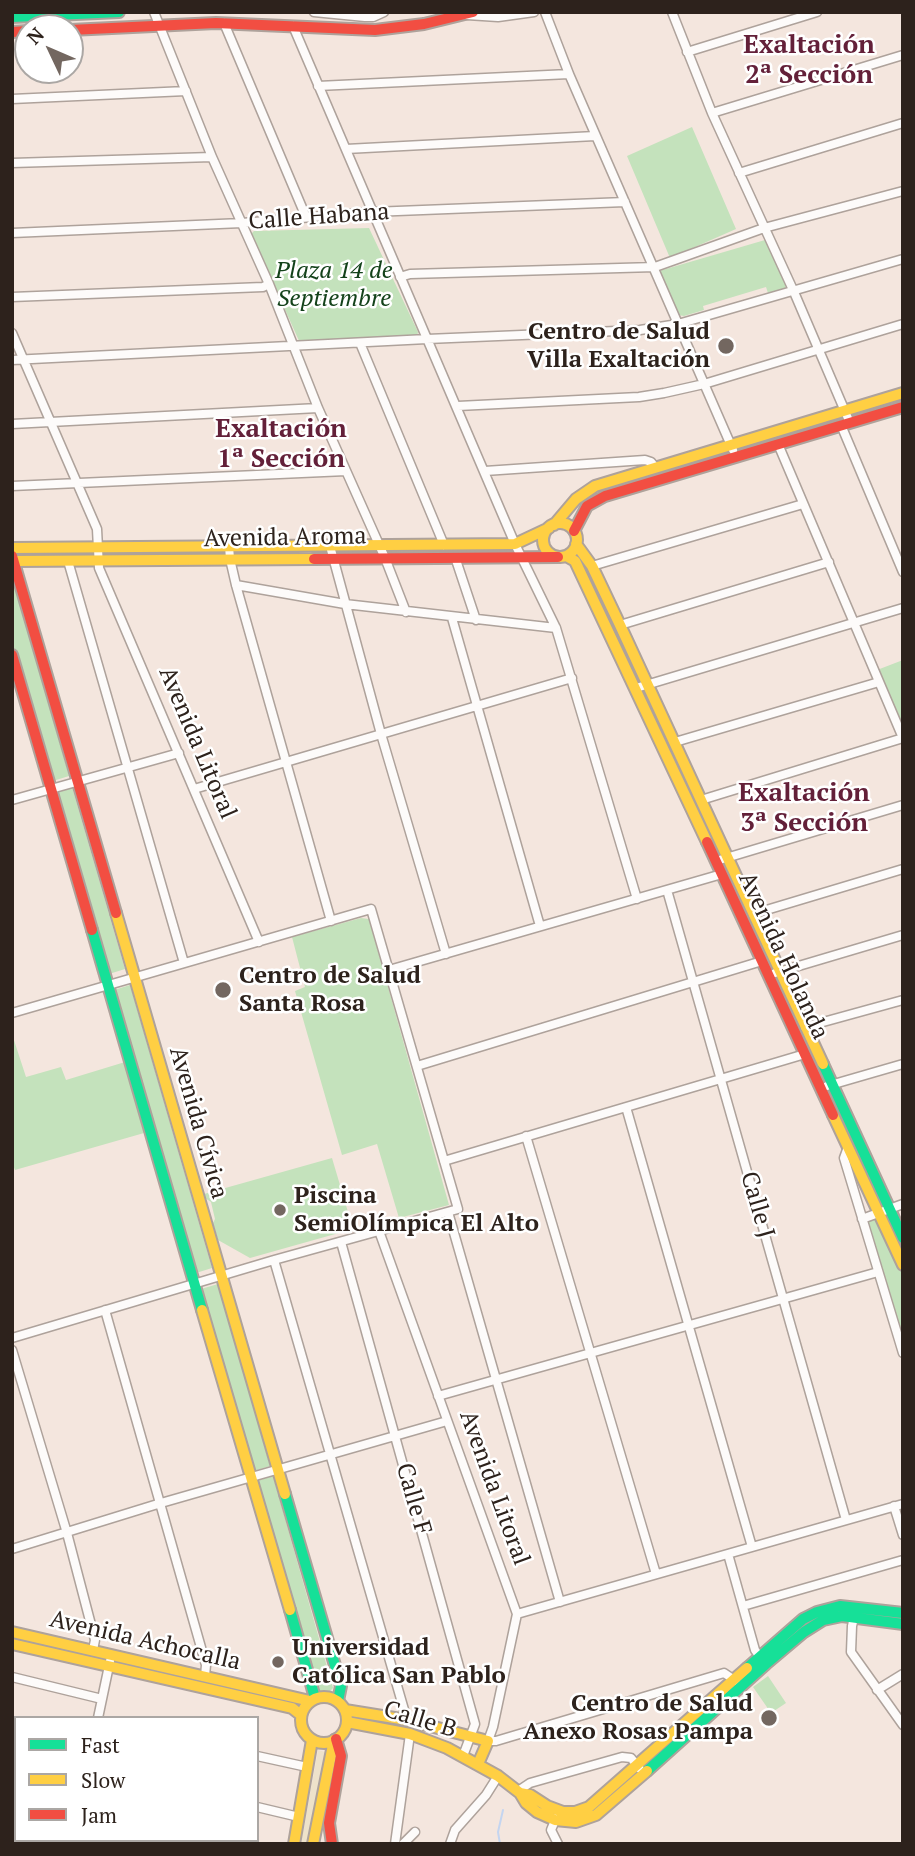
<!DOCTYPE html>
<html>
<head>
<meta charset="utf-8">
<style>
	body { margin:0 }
	#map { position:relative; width:915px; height:1856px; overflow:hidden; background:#f4e6de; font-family:"PT Serif",serif }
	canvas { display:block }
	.frame { position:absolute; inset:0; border:14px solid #2d221c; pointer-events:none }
	.legend { position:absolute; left:14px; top:1716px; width:245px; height:126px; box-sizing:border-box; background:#fff; border:2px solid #aba7a4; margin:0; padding:9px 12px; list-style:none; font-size:21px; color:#2d221c }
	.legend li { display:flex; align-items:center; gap:14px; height:35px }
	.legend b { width:35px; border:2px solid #aba7a4 }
	.north { position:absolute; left:14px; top:14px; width:70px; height:70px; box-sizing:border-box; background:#fff; border:2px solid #aba7a4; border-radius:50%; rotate:314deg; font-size:19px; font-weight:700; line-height:28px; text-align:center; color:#2d221c }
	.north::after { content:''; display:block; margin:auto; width:24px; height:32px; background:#736760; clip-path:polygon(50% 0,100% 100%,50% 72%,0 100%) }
</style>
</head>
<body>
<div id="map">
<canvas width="915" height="1856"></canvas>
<div class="frame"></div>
<ul class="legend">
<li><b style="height:9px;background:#16e098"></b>Fast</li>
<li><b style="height:9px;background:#ffcf43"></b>Slow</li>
<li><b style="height:9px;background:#f24e42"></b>Jam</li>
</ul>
<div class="north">N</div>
</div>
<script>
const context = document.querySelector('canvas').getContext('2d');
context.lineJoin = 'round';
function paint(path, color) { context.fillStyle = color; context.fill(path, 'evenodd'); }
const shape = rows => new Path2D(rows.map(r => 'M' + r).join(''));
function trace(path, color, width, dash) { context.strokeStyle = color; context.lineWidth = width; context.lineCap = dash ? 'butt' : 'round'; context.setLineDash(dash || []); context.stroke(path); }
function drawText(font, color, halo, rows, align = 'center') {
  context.font = font + ' "PT Serif",serif'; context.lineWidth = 5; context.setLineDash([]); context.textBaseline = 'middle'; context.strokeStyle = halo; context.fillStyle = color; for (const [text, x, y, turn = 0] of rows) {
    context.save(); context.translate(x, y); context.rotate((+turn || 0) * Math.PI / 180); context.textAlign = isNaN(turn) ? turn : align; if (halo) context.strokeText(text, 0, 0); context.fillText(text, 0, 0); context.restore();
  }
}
const green = shape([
	[692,127,736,229,670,258,627,156],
	[369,228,418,332,417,337,300,343,251,234,254,231],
	[765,240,786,285,785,289,768,293,766,287,703,306,704,310,684,316,678,315,659,271],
	[12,574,69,776,53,781,12,641],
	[903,660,903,730,877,670],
	[72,787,125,969,109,974,56,792],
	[361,918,369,919,449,1205,399,1218,377,1144,342,1155,295,991,305,987,292,937],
	[130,985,212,1268,196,1273,114,990],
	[12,1034,26,1077,61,1067,66,1080,125,1062,144,1133,15,1170,12,1162],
	[332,1158,353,1229,250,1258,218,1240,213,1223,215,1219,211,1202,205,1198,204,1194],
	[877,1217,903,1270,903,1327,899,1328,867,1221],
	[218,1284,270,1466,254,1471,201,1289],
	[273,1476,333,1688,330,1691,321,1692,316,1688,257,1481],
	[768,1676,786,1703,771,1713,753,1687]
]);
const sand = shape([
	[318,1750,325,1752,308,1844,301,1844]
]);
const stream = shape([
	[500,1844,498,1832,503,1810]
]);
const street = shape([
	[154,12,212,157,269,284,318,408,385,558,406,612],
	[314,12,365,17,373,17,384,12],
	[545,12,569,74,733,450],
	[672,12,712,113,794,292,850,423],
	[467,15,498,17,534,12],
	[224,23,306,217],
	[293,26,515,544,556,628,637,899],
	[687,52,817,12],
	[318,86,569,74],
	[12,99,186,91],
	[712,113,903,55],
	[346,149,595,136],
	[12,163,212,157],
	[739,173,903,123],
	[12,233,242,223,372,212,625,202],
	[400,277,410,274,655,267,764,228,903,191],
	[12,297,263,287,269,284],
	[12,333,97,529,99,568,259,942],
	[360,343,444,545],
	[12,360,427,339,640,330,678,324,903,259],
	[458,406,639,397,664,393,704,384,903,324],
	[12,424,318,408],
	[841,425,903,572],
	[485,471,645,460,651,462,655,467],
	[12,486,346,471],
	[229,546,230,559,236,585,331,921],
	[330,546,381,734,446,954],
	[455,557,476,620],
	[68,561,184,963],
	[592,566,803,504],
	[236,585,345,604,556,628],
	[452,618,540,926],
	[620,625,829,562],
	[636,688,903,608],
	[675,742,879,682],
	[194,789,572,678],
	[12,800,179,753],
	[701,800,903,738,778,444],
	[716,861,903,805],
	[667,890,846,1520],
	[753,914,903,869],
	[389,970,722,874],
	[775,973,903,935],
	[12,1013,371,909,458,1209,274,1260,12,1338],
	[805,1027,903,1000],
	[417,1066,762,961],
	[827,1086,903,1064],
	[626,1107,752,1547],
	[526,1136,656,1574],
	[848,1147,844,1158,903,1353],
	[444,1161,805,1054],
	[448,1212,560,1602],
	[862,1219,903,1204],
	[379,1231,517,1614,493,1727,488,1741,496,1741,724,1673,736,1681],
	[341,1242,475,1724,463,1756],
	[274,1260,407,1720],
	[105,1310,206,1665,205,1676],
	[12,1350,67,1533,95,1640,93,1650],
	[438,1396,878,1272],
	[894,1506,903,1535],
	[12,1549,161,1503,447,1421],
	[728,1554,755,1650,762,1660],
	[743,1606,903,1560],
	[855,1613,852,1626,851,1652,903,1725],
	[517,1614,903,1504],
	[12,1677,102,1699],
	[877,1690,903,1674],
	[98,1718,110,1661],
	[12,1729,16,1729],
	[257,1756,307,1767],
	[12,1780,16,1781],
	[518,1791,530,1783,622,1757,631,1758,640,1769],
	[257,1807,299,1817],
	[556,1818,551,1830,558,1844],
	[12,1831,16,1831],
	[54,1840,69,1844],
	[178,1840,193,1844],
	[395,1844,410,1734],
	[403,1844,415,1832],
	[450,1844,455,1830,486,1795,498,1776]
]);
const fast = shape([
	[12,17,119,12],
	[92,930,202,1310],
	[823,1064,903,1238],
	[285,1494,341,1686,338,1701],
	[290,1610,315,1698],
	[747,1668,803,1619,817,1612,840,1606,903,1613],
	[647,1771,766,1664,804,1632,823,1620,842,1616,903,1624]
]);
const slow = shape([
	'543 540a17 17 0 1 1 34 0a17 17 0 1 1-34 0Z',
	[554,525,576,499,595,486,903,393],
	[576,544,592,566,620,625,823,1064],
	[12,548,515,544,549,528],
	[566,556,575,561,707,842],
	[14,561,314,559],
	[116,913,285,1494],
	[833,1115,903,1265],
	[202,1310,290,1610],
	[12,1632,310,1701],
	[12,1644,292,1708,301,1715],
	'301 1720a23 23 0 1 1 46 0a23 23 0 1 1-46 0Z',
	[345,1710,407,1720,488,1741,478,1764],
	[347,1722,410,1734,447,1748,498,1776,520,1793,526,1803,537,1812,555,1820,576,1822,596,1815,647,1771],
	[520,1793,530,1795,547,1806,563,1812,575,1812,589,1807,747,1668],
	[294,1844,312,1740],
	[313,1844,334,1740]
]);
const jam = shape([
	[70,30,216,23,375,30,424,24,473,12],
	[12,32,28,31],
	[574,531,587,506,605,496,903,407],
	[12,556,116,913],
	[314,559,558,557],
	[12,655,92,930],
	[707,842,833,1115],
	[332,1844,329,1823,341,1756,336,1739]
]);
const markers = [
	[726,346,9,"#736760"],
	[223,990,9,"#736760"],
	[280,1210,7,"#736760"],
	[278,1662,7,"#736760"],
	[769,1718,9,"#736760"]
];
const streetNames = [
	["Calle Habana",319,217,-4],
	["Avenida Aroma",285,538,-1],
	["Avenida Litoral",197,743,67],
	["Avenida Holanda",783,956,65],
	["Avenida Cívica",198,1123,74],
	["Calle J",757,1205,74],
	["Avenida Litoral",494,1488,70],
	["Calle F",413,1499,74],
	["Avenida Achocalla",145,1641,13],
	["Calle B",420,1720,17]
];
const parkNames = [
	["Plaza 14 de",334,271],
	["Septiembre",334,299]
];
const poiNames = [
	["Centro de Salud",710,332,"right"],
	["Villa Exaltación",710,360,"right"],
	["Centro de Salud",239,976],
	["Santa Rosa",239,1004],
	["Piscina",294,1196],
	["SemiOlímpica El Alto",294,1224],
	["Universidad",292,1648],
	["Católica San Pablo",292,1676],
	["Centro de Salud",753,1704,"right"],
	["Anexo Rosas Pampa",753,1732,"right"]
];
const neighbourhoodNames = [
	["Exaltación",809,46],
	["2ª Sección",809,76],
	["Exaltación",281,430],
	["1ª Sección",281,460],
	["Exaltación",804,794],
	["3ª Sección",804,824]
];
paint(green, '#c4e2bc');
paint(sand, '#eee2ca');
trace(stream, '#c4d5f0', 2);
trace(street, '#aea29b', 11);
trace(fast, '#aea29b', 14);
trace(slow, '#aea29b', 14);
trace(jam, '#aea29b', 14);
trace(street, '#fdfbfa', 8);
trace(fast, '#16e098', 10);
trace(slow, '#ffcf43', 10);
trace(jam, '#f24e42', 10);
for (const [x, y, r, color] of markers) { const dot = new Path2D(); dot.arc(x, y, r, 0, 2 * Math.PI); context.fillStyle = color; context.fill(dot); trace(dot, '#fff', 2.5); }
drawText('24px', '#2d221c', '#fff', streetNames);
drawText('italic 24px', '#13421a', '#fff', parkNames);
drawText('bold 24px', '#2d221c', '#fff', poiNames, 'left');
drawText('bold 26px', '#632039', '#fff', neighbourhoodNames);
</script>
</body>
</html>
